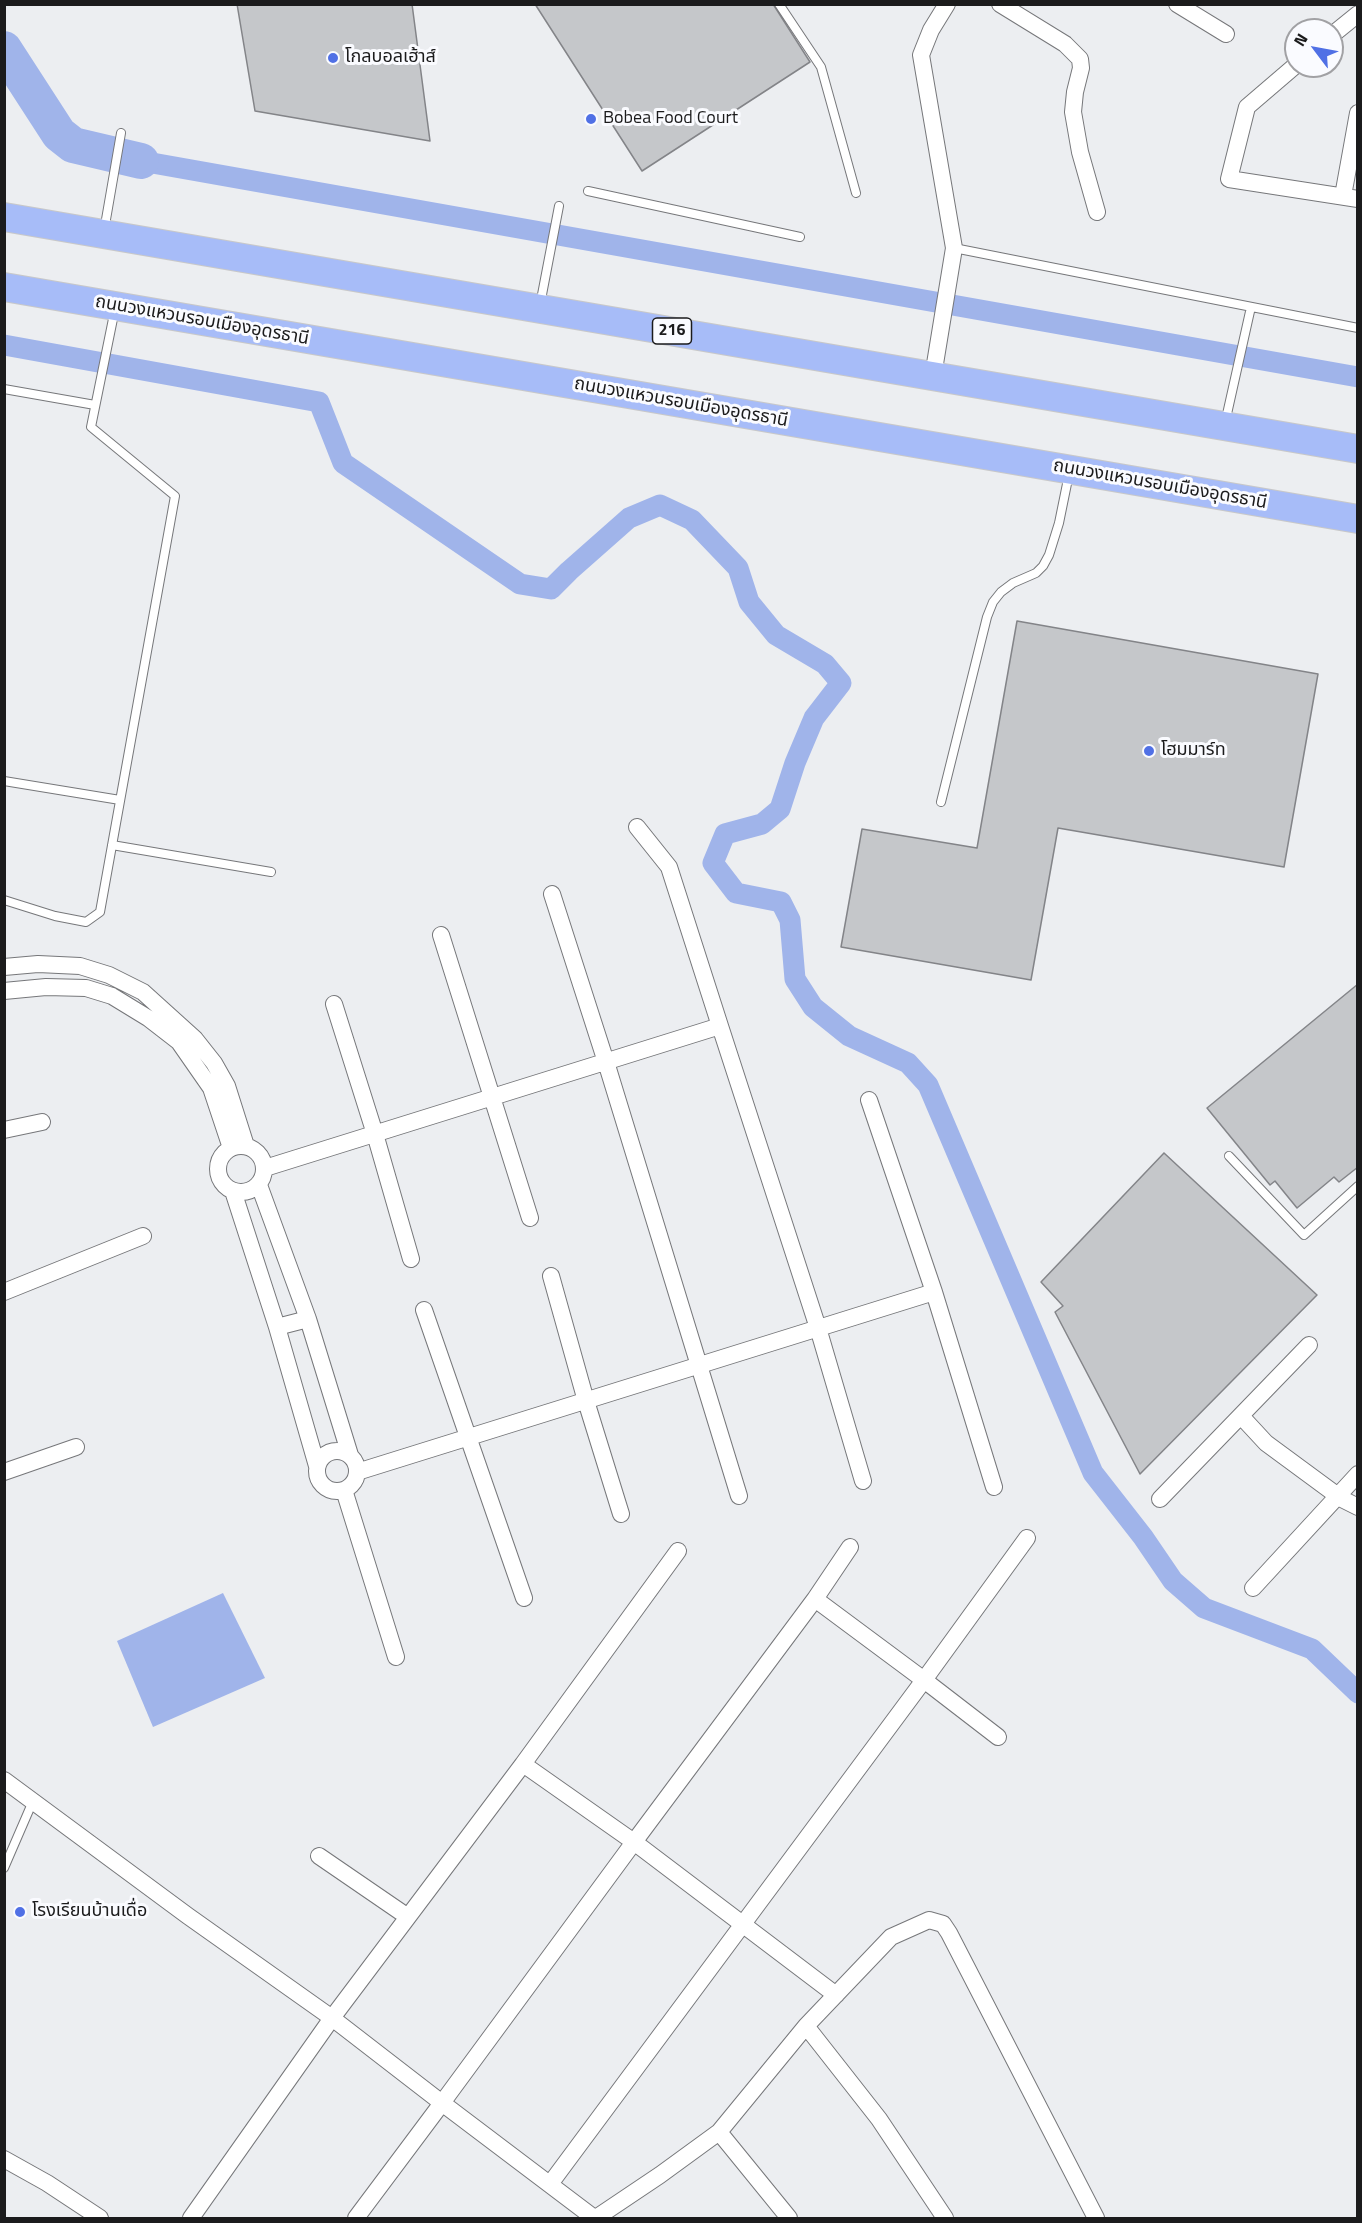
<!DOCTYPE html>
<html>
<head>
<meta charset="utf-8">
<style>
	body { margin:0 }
	#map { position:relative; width:1362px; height:2223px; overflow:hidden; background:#eceef1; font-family:"Titillium Web",sans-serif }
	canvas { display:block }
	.frame { position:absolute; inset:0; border:6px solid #1b1b1c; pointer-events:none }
	.north { position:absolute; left:1284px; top:18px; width:60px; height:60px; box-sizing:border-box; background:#fafbff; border:2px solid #a1a1a4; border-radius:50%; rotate:302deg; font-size:16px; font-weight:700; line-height:24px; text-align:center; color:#1b1b1c }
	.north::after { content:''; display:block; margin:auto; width:21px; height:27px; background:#5070e5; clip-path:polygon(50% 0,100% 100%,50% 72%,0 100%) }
</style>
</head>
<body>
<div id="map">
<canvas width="1362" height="2223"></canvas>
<div class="frame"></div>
<div class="north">N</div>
</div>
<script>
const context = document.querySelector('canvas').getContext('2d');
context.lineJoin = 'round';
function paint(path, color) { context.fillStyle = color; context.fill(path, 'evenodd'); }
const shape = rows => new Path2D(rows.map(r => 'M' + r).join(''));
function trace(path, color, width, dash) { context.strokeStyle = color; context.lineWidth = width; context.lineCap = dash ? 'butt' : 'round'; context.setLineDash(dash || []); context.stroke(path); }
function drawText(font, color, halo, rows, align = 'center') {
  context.font = font + ' "Titillium Web","Noto Sans Thai",sans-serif'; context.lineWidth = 6; context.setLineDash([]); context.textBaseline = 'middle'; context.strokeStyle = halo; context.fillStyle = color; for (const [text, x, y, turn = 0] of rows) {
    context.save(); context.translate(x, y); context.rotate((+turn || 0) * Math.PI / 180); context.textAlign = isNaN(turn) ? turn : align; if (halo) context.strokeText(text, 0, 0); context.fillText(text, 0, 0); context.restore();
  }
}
const water = shape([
	[223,1593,265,1678,153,1727,117,1641]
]);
const canal = shape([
	[141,161,1358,377],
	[4,345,319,402,343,463,520,584,551,589,569,571,629,518,660,505,692,520,738,568,749,602,776,635,825,664,841,683,814,718,795,763,780,809,762,824,725,834,713,863,736,893,781,902,790,920,795,979,813,1007,849,1036,908,1063,928,1085,1093,1473,1143,1537,1173,1581,1204,1608,1312,1649,1358,1693]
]);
const river = shape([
	[4,49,59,134,73,145,141,161]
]);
const building = shape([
	[237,4,412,4,430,141,255,111,237,4],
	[535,4,773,4,810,62,642,171,535,4],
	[1017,621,1318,674,1284,867,1058,828,1031,980,841,947,862,829,977,848,1017,621],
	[1358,984,1358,1167,1339,1182,1334,1177,1297,1208,1275,1181,1270,1185,1207,1108,1358,984],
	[1164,1153,1317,1295,1140,1474,1055,1312,1063,1306,1041,1282,1164,1153]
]);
const service = shape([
	[779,4,821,67,856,193],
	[588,191,800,237],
	[104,231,121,133],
	[954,248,1358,328],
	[540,305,559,206],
	[4,389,95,405],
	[1225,423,1251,307],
	[4,781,120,800],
	[941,802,987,617,993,602,1001,592,1013,583,1036,573,1043,566,1049,555,1059,523,1069,474],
	[112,845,271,872],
	[4,900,55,916,86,922,100,912,175,496,91,427,115,309],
	[1229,1156,1304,1235,1358,1186],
	[4,1868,33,1801]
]);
const minor = shape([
	[1000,4,1065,44,1080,59,1081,68,1075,92,1073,112,1080,152,1097,212],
	[1177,4,1226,34],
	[1332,35,1358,14],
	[1296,65,1247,107,1229,179,1358,199],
	[1343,196,1358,113],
	[933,376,954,248,921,55,931,30,947,4],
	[552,894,606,1062,739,1496],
	[441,935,530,1218],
	[4,967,38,964,80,966,109,975,143,992,195,1039,214,1063,227,1086,246,1146],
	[4,991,46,987,86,988,112,996,148,1018,179,1042,211,1088,231,1148],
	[334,1004,375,1134,411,1259],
	[720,1026,818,1328,863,1481],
	[4,1130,42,1122],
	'218 1169a23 23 0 1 1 46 0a23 23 0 1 1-46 0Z',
	[265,1168,720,1026,669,867,637,827],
	[259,1185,308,1319,350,1455],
	[233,1191,277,1327,317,1466],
	[551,1276,586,1401,621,1514],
	[4,1292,143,1236],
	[934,1292,994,1487],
	[424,1310,524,1598],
	[277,1327,308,1319],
	[1241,1416,1266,1443,1342,1499,1358,1507],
	'317 1471a20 20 0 1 1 40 0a20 20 0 1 1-40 0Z',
	[4,1472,76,1447],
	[357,1472,934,1292,869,1100],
	[344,1490,396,1657],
	[1160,1499,1309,1345],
	[1253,1588,1358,1474],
	[815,1599,850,1547],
	[4,1780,188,1916,332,2018,442,2103,634,1842,523,1764,678,1551],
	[319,1856,408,1917],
	[836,1995,634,1842,815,1599,924,1680,1027,1538],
	[806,2026,879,2119,945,2218],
	[719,2132,789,2218],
	[4,2159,47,2183,100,2218],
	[550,2184,924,1680,998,1737],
	[191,2218,332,2018,523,1764],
	[356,2218,442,2103,594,2218],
	[596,2218,660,2175,719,2132,806,2026,891,1937,929,1920,943,1924,949,1933,1096,2218]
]);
const trunk = shape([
	[4,217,1358,449],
	[4,287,1358,519]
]);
const markers = [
	[333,58,6,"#5070e5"],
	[591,119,6,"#5070e5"],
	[1149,751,6,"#5070e5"],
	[20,1912,6,"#5070e5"]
];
const shields = [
	[672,331,39]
];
const shieldNames = [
	["216",672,331]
];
const poiNames = [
	["โกลบอลเฮ้าส์",345,58],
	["Bobea Food Court",603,119],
	["โฮมมาร์ท",1161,751],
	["โรงเรียนบ้านเดื่อ",32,1912]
];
const streetNames = [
	["ถนนวงแหวนรอบเมืองอุดรธานี",202,321,10],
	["ถนนวงแหวนรอบเมืองอุดรธานี",681,403,10],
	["ถนนวงแหวนรอบเมืองอุดรธานี",1160,485,10]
];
paint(water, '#a0b4ea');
trace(canal, '#a0b4ea', 21);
trace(river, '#a0b4ea', 36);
paint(building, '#c5c7ca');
trace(building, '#838488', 1.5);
trace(service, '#76777a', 10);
trace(minor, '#76777a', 18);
trace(trunk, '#c8c8c9', 30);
trace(service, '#fff', 8);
trace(minor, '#fff', 16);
trace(trunk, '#a7bcf8', 28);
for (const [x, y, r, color] of markers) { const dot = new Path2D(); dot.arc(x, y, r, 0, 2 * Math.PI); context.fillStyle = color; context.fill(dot); trace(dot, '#fafbff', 2); }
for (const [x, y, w] of shields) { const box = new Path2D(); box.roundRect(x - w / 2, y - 13, w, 26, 4.5); context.fillStyle = '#fafbff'; context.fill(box); trace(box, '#1b1b1c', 1.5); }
drawText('bold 16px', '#1b1b1c', null, shieldNames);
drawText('18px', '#1b1b1c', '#fafbff', poiNames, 'left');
drawText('18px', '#1b1b1c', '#fafbff', streetNames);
</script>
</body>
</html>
